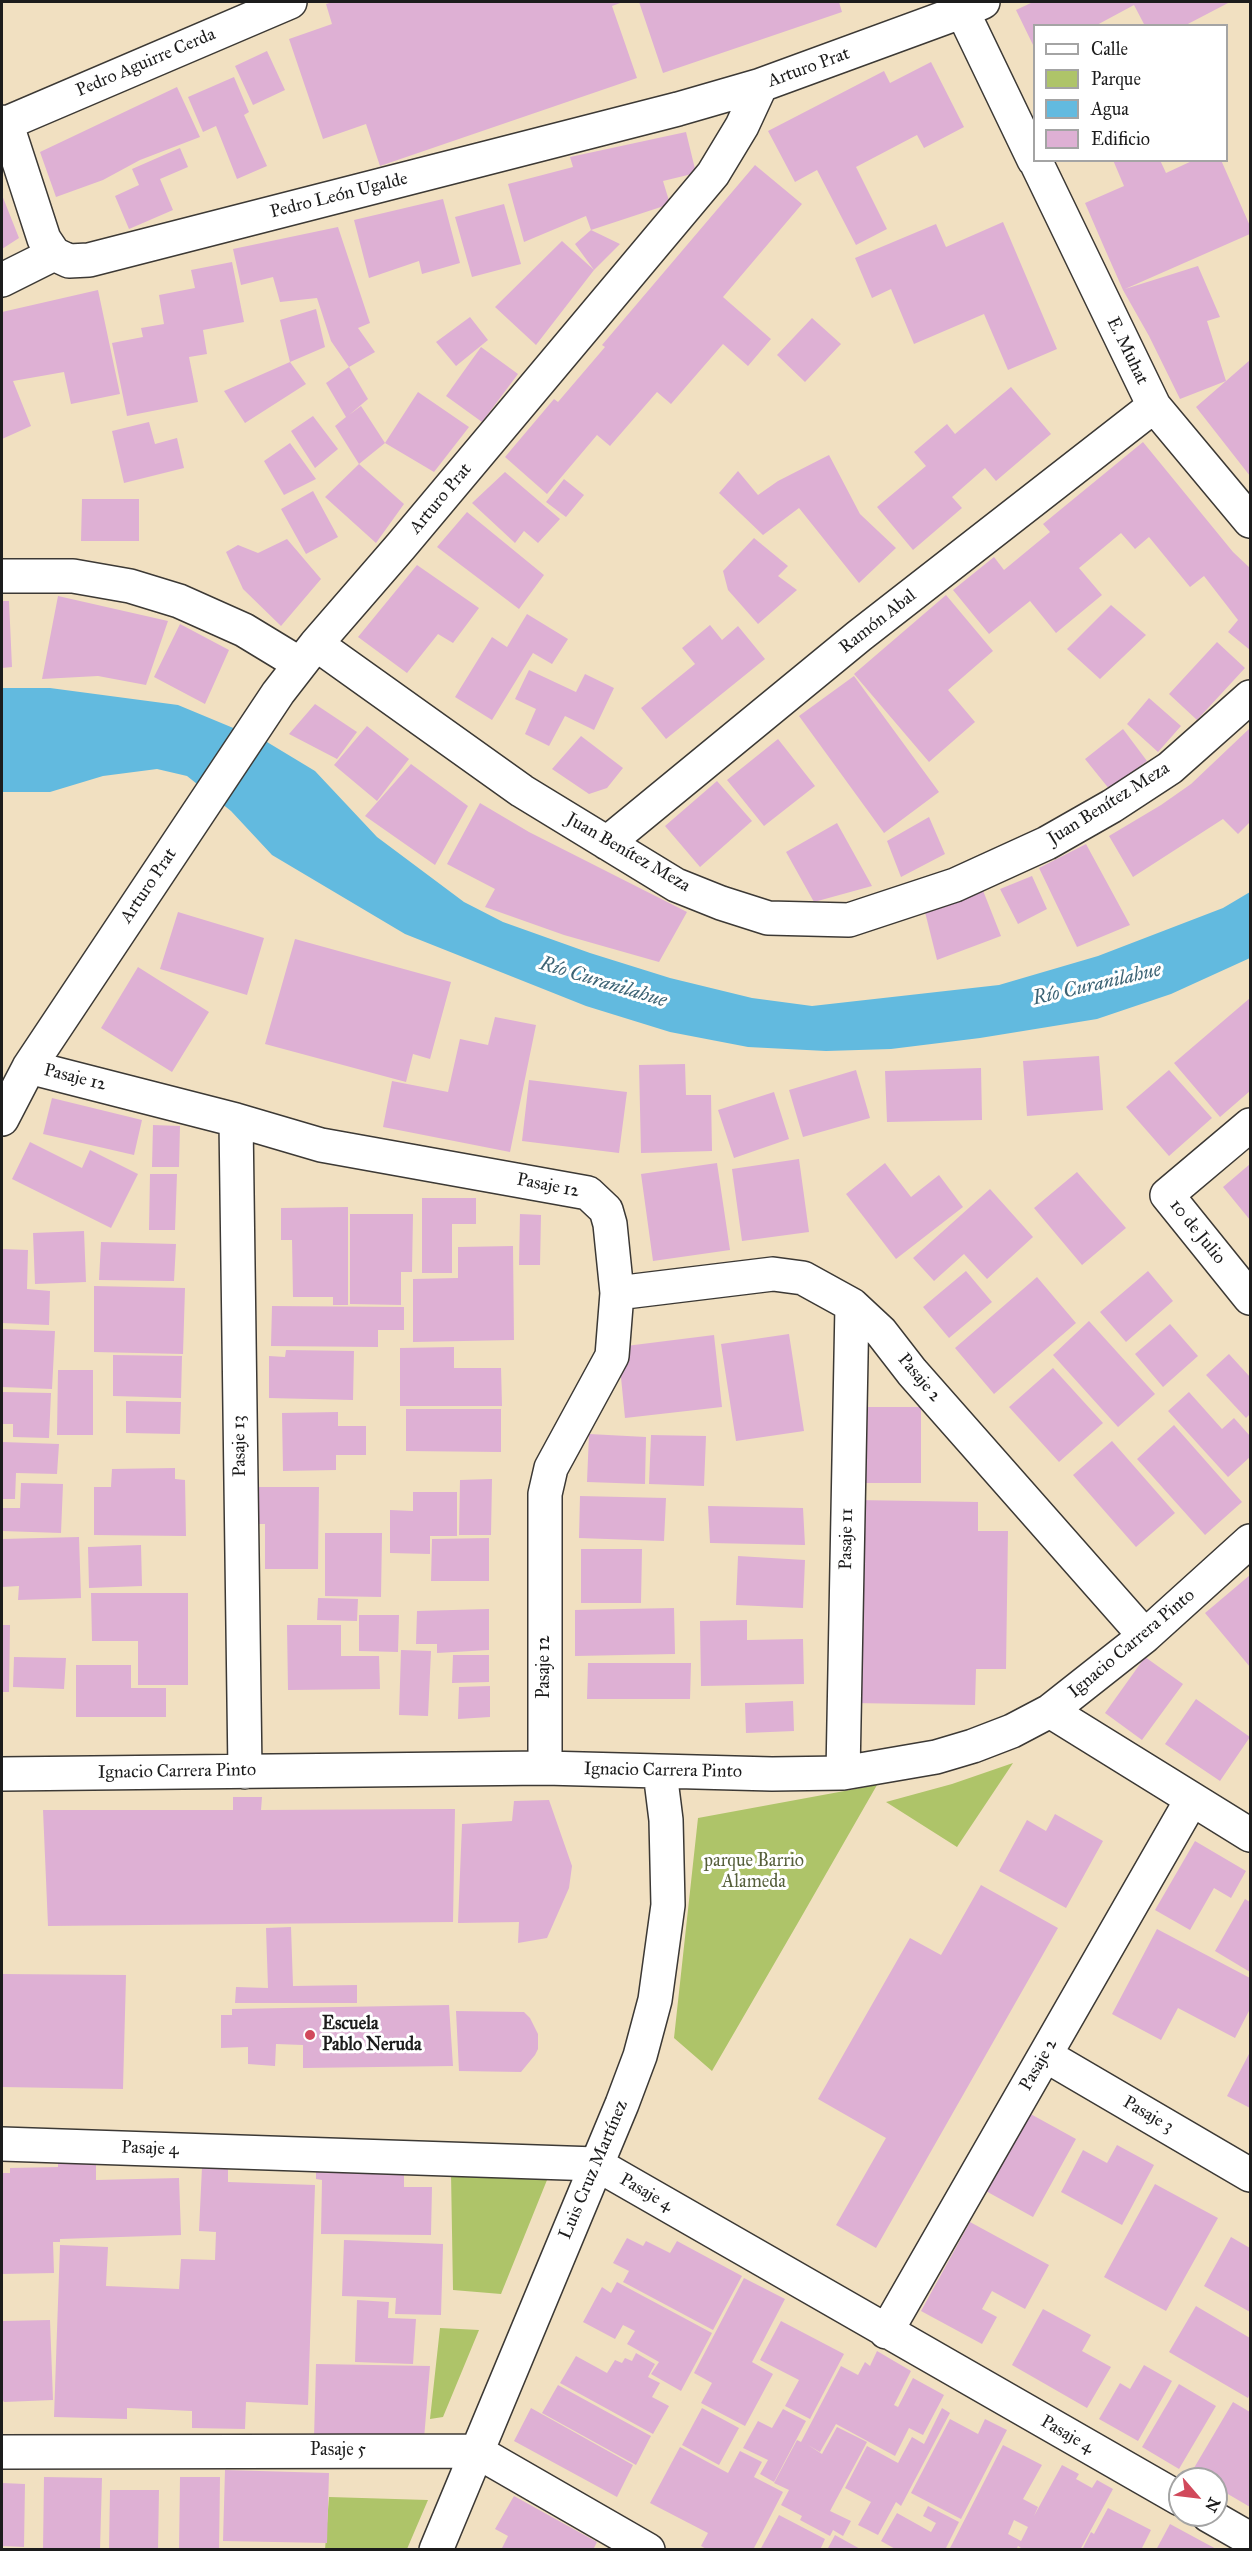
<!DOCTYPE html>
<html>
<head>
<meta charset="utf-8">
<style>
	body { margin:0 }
	#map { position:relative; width:1252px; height:2551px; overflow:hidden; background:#f1e0c1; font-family:"IM FELL Great Primer",serif }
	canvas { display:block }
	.frame { position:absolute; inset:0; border:3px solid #1c1c1c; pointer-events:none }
	.legend { position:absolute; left:1033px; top:24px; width:195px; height:138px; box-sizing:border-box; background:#fff; border:2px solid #a4a4a4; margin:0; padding:8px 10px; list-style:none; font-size:18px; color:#1c1c1c }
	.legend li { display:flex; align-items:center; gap:12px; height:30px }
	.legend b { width:30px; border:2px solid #a4a4a4 }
	.north { position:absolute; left:1168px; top:2467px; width:60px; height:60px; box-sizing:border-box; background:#fff; border:2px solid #a4a4a4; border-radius:50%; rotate:118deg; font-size:16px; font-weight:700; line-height:24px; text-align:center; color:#1c1c1c }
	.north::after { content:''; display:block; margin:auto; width:21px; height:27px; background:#d1495b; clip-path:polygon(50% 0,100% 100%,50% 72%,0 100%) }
</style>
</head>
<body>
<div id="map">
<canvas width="1252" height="2551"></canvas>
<div class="frame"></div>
<ul class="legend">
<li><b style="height:8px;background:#fff"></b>Calle</li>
<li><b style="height:16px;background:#aec469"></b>Parque</li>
<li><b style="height:16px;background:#62badf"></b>Agua</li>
<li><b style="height:16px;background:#deb0d4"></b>Edificio</li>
</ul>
<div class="north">N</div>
</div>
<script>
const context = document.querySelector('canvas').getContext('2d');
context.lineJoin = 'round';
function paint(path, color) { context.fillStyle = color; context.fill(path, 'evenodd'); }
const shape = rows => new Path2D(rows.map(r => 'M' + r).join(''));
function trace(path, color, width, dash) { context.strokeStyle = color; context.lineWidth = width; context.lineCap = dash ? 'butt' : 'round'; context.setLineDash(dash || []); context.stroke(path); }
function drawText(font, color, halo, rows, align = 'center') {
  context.font = font + ' "IM FELL Great Primer",serif'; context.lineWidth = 6; context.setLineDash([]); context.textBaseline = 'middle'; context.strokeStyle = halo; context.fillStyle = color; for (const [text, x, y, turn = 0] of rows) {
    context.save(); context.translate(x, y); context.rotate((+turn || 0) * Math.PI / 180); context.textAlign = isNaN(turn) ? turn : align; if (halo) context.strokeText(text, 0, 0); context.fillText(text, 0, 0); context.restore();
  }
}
const green = shape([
	[1013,1763,957,1847,886,1802,952,1784],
	[877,1785,799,1921,712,2071,674,2038,698,1818],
	[451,2173,547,2180,501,2294,453,2290],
	[440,2328,479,2330,443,2417,430,2419],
	[329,2497,428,2500,407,2549,325,2550]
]);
const water = shape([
	[2,688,50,688,178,705,267,742,315,771,377,837,464,902,503,922,590,953,670,978,752,998,812,1006,999,985,1098,956,1223,908,1250,892,1250,958,1171,994,1097,1019,980,1038,891,1049,826,1051,748,1047,670,1032,586,1006,405,934,272,855,231,811,187,776,157,769,103,776,50,792,2,792]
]);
const building = shape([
	[333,2,623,2,612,6,637,78,380,166,366,124,323,139,289,39,332,24,326,4],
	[639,2,839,2,842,12,663,73],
	[1033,2,1230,2,1184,26,1145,26,1134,5,1095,26,1034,26,1034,47,1016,10],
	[267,51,285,90,253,105,235,66],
	[931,62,964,127,924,148,917,135,856,167,887,229,856,245,817,170,795,182,768,131,884,71,890,83],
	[234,77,249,112,244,115,267,166,237,179,216,126,203,132,188,97],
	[177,87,200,137,140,160,103,180,56,197,40,152],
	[686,132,696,173,663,181,670,204,591,230,586,216,524,242,508,184,573,167,570,157],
	[180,148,188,167,160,179,173,210,129,229,115,196,139,185,132,169],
	[1113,160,1160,160,1166,173,1194,160,1221,160,1250,226,1250,234,1125,289,1198,266,1220,317,1207,321,1226,381,1250,360,1250,476,1196,407,1226,381,1180,399,1149,336,1123,290,1104,247,1085,203,1124,186],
	[755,165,802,204,723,297,771,339,748,366,723,344,671,404,657,392,610,446,597,435,547,494,505,457,554,399,558,402,605,347,602,345],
	[2,195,19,238,2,249],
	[443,199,460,263,422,274,419,261,369,278,354,220],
	[504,204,521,264,472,277,455,217],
	[1003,222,1057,349,1008,370,984,314,914,344,891,289,872,298,855,258,936,224,946,247],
	[338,227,370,323,358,328,375,352,349,367,368,399,349,415,361,406,385,443,359,464,335,426,346,417,326,383,349,367,331,341,317,298,280,302,273,277,241,285,233,249],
	[591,230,620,244,594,270,575,244],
	[562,241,594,270,536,345,495,307],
	[232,262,244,322,203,330,207,354,189,357,198,402,127,416,112,343,143,337,141,328,164,324,159,295,195,288,191,270],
	[98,290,120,394,71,404,64,372,13,381,31,426,2,439,2,312],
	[316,309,325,347,290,362,280,320],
	[470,317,488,340,456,366,436,342],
	[812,318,841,344,805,382,777,355],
	[481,347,518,374,482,422,446,396],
	[290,362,306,384,245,423,224,391],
	[1011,387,1051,434,996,481,985,468,952,497,962,508,913,550,877,507,926,466,914,452,947,424,955,434],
	[418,392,469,427,434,472,385,443],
	[313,416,338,449,315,468,291,431],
	[149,422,155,444,177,438,184,468,124,483,112,431],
	[1143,442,1233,552,1250,568,1250,650,1228,632,1238,620,1204,576,1190,587,1149,537,1135,549,1121,533,1079,568,1102,595,1056,633,1030,601,989,634,953,590,994,557,1004,570,1050,532,1043,524],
	[290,443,316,479,284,495,264,461],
	[829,455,860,514,896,548,859,583,799,508,763,535,719,493,738,471,758,495,778,481],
	[359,464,404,504,376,543,325,497],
	[505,472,560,519,538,543,524,531,515,543,472,503],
	[564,479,584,495,566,517,546,502],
	[313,491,338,537,306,554,281,509],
	[82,499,139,499,139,541,81,541],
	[467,512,544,575,519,609,437,547],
	[754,538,788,566,778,576,797,590,758,624,728,590,723,571],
	[287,539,321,579,281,626,243,589,226,552,238,545,258,553],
	[417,565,479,608,453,643,438,634,407,673,358,637],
	[946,595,993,651,948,690,975,722,929,762,854,674],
	[58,596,168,621,146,685,98,676,42,679],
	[2,601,9,601,12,667,2,668],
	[1111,605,1146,635,1100,679,1067,649],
	[527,614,568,639,552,664,533,653,492,720,455,697,492,637,507,647],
	[180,624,229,650,205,704,154,677],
	[710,625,722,640,738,626,765,659,666,739,641,708,695,664,682,648],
	[1217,642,1245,668,1197,720,1169,694],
	[529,670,576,692,585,674,614,688,594,730,565,716,549,746,525,734,536,709,515,699],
	[854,676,939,792,884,833,799,716],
	[1149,698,1181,726,1158,752,1127,724],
	[315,704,357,732,337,759,289,734],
	[367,726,409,759,377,801,334,765],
	[1250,728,1250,822,1238,834,1223,819,1133,877,1109,836,1161,805,1191,784],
	[1123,729,1147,761,1110,790,1085,759],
	[581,736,623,768,607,788,589,794,552,769],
	[778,739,815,786,764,826,727,780],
	[411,764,468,806,435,865,365,816],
	[717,781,752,821,700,867,665,826],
	[480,803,529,832,687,912,659,962,564,935,485,907,495,889,447,864],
	[929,817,945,854,901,877,887,841],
	[837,823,872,886,814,902,786,852],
	[1086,844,1130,925,1077,947,1039,868],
	[1032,876,1047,909,1018,924,1000,889],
	[982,888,1001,936,937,960,925,912],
	[178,912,264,938,247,995,160,969],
	[295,939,451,982,430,1059,413,1054,406,1082,265,1044],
	[138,967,209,1012,172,1072,101,1028],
	[1250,998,1250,1091,1220,1117,1174,1063],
	[495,1017,536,1025,510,1152,383,1127,392,1081,448,1092,460,1039,488,1045],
	[1099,1056,1103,1110,1027,1116,1023,1061],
	[685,1064,686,1095,711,1095,712,1151,641,1153,639,1065],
	[981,1068,982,1120,887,1122,885,1071],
	[856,1070,870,1118,803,1137,789,1090],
	[1169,1070,1212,1118,1169,1156,1126,1107],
	[529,1080,627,1092,619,1153,522,1141],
	[774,1092,789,1139,734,1158,718,1110],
	[52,1098,142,1120,134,1155,43,1134],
	[153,1125,180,1126,179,1167,152,1167],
	[30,1142,82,1168,90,1150,138,1174,111,1228,12,1179],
	[799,1159,809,1232,742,1241,732,1169],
	[717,1163,730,1250,653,1261,641,1174],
	[885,1163,911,1197,939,1175,963,1207,896,1259,846,1194],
	[1250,1164,1250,1220,1223,1187],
	[1077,1172,1126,1228,1082,1265,1034,1208],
	[150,1174,177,1174,175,1230,149,1230],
	[990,1189,1033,1237,987,1279,964,1254,934,1281,913,1258],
	[422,1198,476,1198,476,1224,452,1224,452,1273,422,1273],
	[348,1207,348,1305,333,1305,333,1297,293,1297,292,1240,281,1240,281,1208],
	[350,1214,413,1214,412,1272,401,1272,401,1305,350,1304],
	[520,1214,541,1215,540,1265,519,1265],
	[84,1231,86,1282,35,1284,33,1233],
	[101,1242,176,1244,174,1281,99,1280],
	[513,1246,514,1340,413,1342,413,1279,458,1278,458,1247],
	[2,1249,28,1250,27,1289,50,1291,49,1325,2,1323],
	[966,1271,992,1302,949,1338,923,1307],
	[1148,1271,1173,1301,1126,1342,1100,1312],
	[1037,1277,1076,1323,994,1394,955,1348],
	[94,1286,185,1288,183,1354,94,1352],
	[272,1306,404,1307,404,1330,378,1330,378,1347,271,1346],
	[1089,1321,1155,1394,1118,1427,1053,1355],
	[1170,1324,1198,1356,1163,1387,1135,1354],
	[2,1329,55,1331,52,1389,2,1387],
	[789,1334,804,1431,736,1441,721,1344],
	[714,1335,722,1407,625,1418,618,1347],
	[454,1347,454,1368,501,1368,502,1406,400,1406,400,1348],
	[286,1350,354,1351,353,1400,269,1398,269,1356,285,1357],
	[1229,1354,1250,1377,1250,1414,1246,1418,1206,1375],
	[113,1355,182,1356,181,1398,113,1396],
	[1053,1368,1103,1423,1059,1462,1009,1407],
	[58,1370,93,1370,93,1435,57,1435],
	[2,1392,51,1393,49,1438,13,1437,13,1424,2,1424],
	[1189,1392,1222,1429,1234,1418,1250,1436,1250,1457,1228,1477,1168,1411],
	[126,1401,181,1402,180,1434,126,1433],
	[865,1407,921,1407,921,1483,865,1483],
	[406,1409,501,1409,501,1452,406,1451],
	[338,1412,338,1426,366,1426,366,1455,336,1455,336,1470,283,1471,282,1413],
	[1174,1425,1242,1502,1205,1535,1137,1459],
	[589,1434,646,1437,645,1484,587,1482],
	[651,1435,706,1436,704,1486,649,1484],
	[1112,1441,1175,1513,1136,1547,1073,1475],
	[2,1442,59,1444,57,1474,16,1473,15,1499,2,1499],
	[175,1468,175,1479,185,1480,186,1536,94,1535,94,1487,111,1487,112,1469],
	[492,1479,491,1535,459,1535,460,1480],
	[21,1483,63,1484,61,1533,2,1531,2,1508,20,1508],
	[252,1487,319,1487,318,1569,265,1569,265,1524,251,1524],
	[413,1492,457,1492,457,1536,430,1536,430,1554,390,1553,390,1510,413,1511],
	[580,1496,666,1498,664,1541,579,1538],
	[856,1500,978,1502,978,1531,1008,1531,1006,1669,976,1669,975,1705,853,1703],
	[708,1506,803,1508,805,1545,710,1543],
	[325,1533,382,1533,381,1597,325,1596],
	[79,1537,81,1598,18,1600,19,1586,2,1587,2,1539],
	[489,1538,489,1581,431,1581,432,1539],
	[141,1545,142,1586,89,1588,88,1547],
	[581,1549,642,1549,641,1603,581,1603],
	[738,1556,805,1560,803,1608,736,1605],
	[1250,1575,1250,1667,1205,1613],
	[91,1593,188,1593,188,1685,138,1685,138,1641,92,1641],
	[318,1598,358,1599,357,1621,317,1620],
	[674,1608,675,1654,575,1656,575,1610],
	[489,1609,489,1650,437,1653,437,1644,416,1644,417,1611],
	[359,1615,399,1615,398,1652,359,1651],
	[747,1620,747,1640,803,1639,804,1684,701,1686,700,1621],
	[2,1625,10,1625,9,1692,2,1692],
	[287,1625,341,1625,341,1656,379,1656,380,1689,288,1690],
	[401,1650,431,1651,428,1716,399,1715],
	[453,1655,489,1655,489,1682,452,1683],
	[14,1657,66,1658,64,1689,13,1687],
	[1145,1657,1183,1684,1142,1740,1105,1713],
	[588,1663,691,1663,690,1699,587,1699],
	[76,1665,131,1665,131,1688,166,1688,166,1717,76,1717],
	[490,1686,490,1717,458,1719,459,1687],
	[1196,1699,1250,1737,1220,1781,1165,1744],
	[793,1701,794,1731,746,1733,745,1703],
	[233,1797,262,1797,261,1810,455,1809,453,1922,48,1926,43,1810,233,1810],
	[549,1800,572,1866,569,1888,547,1938,518,1943,519,1922,458,1923,462,1824,512,1821,514,1801],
	[1055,1814,1103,1841,1066,1908,999,1871,1027,1820,1046,1831],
	[1195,1841,1246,1871,1231,1898,1214,1888,1190,1930,1155,1910],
	[981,1885,1058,1928,876,2248,836,2225,886,2138,818,2099,910,1938,941,1955],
	[1245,1899,1250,1902,1250,1972,1215,1951],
	[291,1927,293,1986,357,1985,357,2003,235,2003,236,1987,268,1988,266,1928],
	[1157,1929,1250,1978,1250,2009,1235,2038,1178,2008,1161,2040,1112,2014],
	[2,1974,126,1975,123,2089,2,2087],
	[449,2005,453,2066,303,2068,303,2045,276,2044,275,2066,248,2064,248,2047,221,2048,221,2015,232,2015,232,2009],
	[456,2011,524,2012,530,2018,538,2034,538,2049,535,2055,521,2072,459,2071],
	[1250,2052,1250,2108,1227,2096],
	[1027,2112,1076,2139,1033,2217,984,2190],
	[1117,2145,1154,2165,1122,2225,1061,2192,1083,2150,1107,2163],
	[96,2159,96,2180,179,2178,181,2235,60,2239,60,2242,53,2242,54,2273,2,2274,2,2173,10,2173,10,2168,58,2167,58,2160],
	[316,2165,404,2166,404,2187,432,2187,431,2235,321,2234,322,2180,316,2179],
	[202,2167,228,2168,228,2182,315,2185,308,2405,246,2402,245,2429,192,2428,192,2411,127,2408,127,2419,54,2417,60,2245,108,2247,106,2286,179,2289,181,2259,215,2260,216,2232,199,2231],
	[1155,2184,1218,2218,1166,2311,1104,2277],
	[970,2222,1049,2265,1025,2309,992,2291,982,2309,997,2317,982,2344,921,2311],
	[1231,2237,1250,2248,1250,2312,1204,2286],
	[627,2238,643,2246,646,2241,670,2253,677,2241,742,2276,713,2330,623,2282,629,2271,613,2263],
	[344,2240,443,2244,441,2315,395,2314,396,2298,342,2296],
	[744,2278,785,2299,752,2362,773,2374,745,2426,701,2403,712,2383,694,2373],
	[617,2282,712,2333,681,2391,651,2374,659,2362,627,2344,635,2331,623,2325,615,2339,583,2322,602,2287,611,2293],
	[357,2300,389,2302,388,2318,416,2319,413,2364,355,2362],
	[1196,2306,1250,2338,1250,2393,1248,2398,1169,2352],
	[1043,2309,1091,2335,1082,2351,1111,2367,1087,2408,1012,2365],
	[50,2320,53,2400,4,2402,2,2399,2,2321],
	[781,2321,844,2354,810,2419,785,2406,799,2380,760,2360],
	[877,2351,911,2371,894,2405,898,2407,913,2378,944,2395,923,2435,909,2428,895,2456,836,2424,820,2452,808,2445,822,2454,837,2427,867,2442,830,2511,851,2521,843,2536,833,2530,830,2536,800,2520,802,2516,781,2505,789,2490,774,2483,797,2440,801,2442,841,2366,858,2375,865,2362,870,2366],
	[636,2353,655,2364,648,2377,660,2383,652,2397,669,2406,653,2434,560,2383,576,2356,607,2373,615,2360,622,2363,625,2358,632,2361],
	[316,2364,430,2366,424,2439,314,2438],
	[1144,2365,1172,2381,1138,2441,1099,2419,1120,2383,1130,2389],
	[1179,2384,1216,2406,1179,2469,1142,2447],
	[558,2385,651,2436,636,2465,542,2413],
	[1233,2402,1250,2412,1250,2507,1216,2487,1216,2479,1202,2479,1191,2473],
	[531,2408,633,2465,617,2497,514,2441],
	[702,2408,739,2428,719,2465,682,2445],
	[942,2408,950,2413,901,2506,896,2502,878,2535,858,2525,871,2502,845,2488,867,2446,898,2463,912,2437,924,2444],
	[783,2409,806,2421,774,2482,760,2474,768,2460,743,2448,758,2421,772,2428],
	[950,2419,978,2434,985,2419,1007,2430,961,2519,911,2493],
	[1003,2445,1042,2465,1023,2499,1038,2507,1034,2516,1062,2465,1079,2474,1076,2479,1092,2488,1097,2480,1113,2489,1080,2550,1024,2550,1018,2546,1016,2550,949,2550],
	[1014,2520,1028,2527,1021,2541,1008,2534],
	[680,2447,728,2473,740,2451,762,2462,754,2477,783,2492,753,2550,708,2550,701,2546,708,2533,650,2503],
	[225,2470,329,2473,327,2543,223,2541],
	[44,2477,102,2478,100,2550,43,2550],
	[180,2477,220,2477,219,2550,179,2550],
	[2,2483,25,2484,24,2547,2,2546],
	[110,2490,159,2490,158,2550,109,2550],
	[514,2496,597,2542,593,2550,501,2550,508,2536,495,2529],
	[928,2506,959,2522,945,2550,897,2550,881,2541,897,2513,931,2532,936,2523,923,2516],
	[1108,2508,1151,2530,1141,2550,1082,2550,1091,2532,1094,2534],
	[779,2515,825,2539,820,2550,760,2550],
	[1170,2524,1218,2550,1156,2550],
	[835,2535,862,2550,827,2550]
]);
const minor = shape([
	[958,2,1034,160],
	[6,122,44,239,54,254,69,261,89,260,678,109,761,85,963,11,983,2],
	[2,125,290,2],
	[1035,160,1154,406,1250,521],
	[2,280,54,254],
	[2,576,73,576,130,586,179,601,244,630,300,664],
	[316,644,522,791,676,885,721,903,768,918,849,920,955,885,1047,843,1112,806,1170,768,1250,697],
	[607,843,859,636,1154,406],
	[29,1067,236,1120,321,1145,588,1193,606,1210,610,1224,617,1293,612,1356,551,1468,545,1494,545,1768],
	[2,1119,29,1067,278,693,316,644,401,546,713,174,742,126,761,85],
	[236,1120,245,1772],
	[1250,1125,1167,1195,1250,1298],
	[617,1293,773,1274,803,1278,852,1305,881,1332,912,1372,1145,1636],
	[1050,1711,1250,1835],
	[843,1773,852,1305],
	[2,1774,545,1768,772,1774,843,1773,936,1757,973,1746,1012,1731,1050,1711,1145,1636,1250,1541],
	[1045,2055,1250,2175],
	[2,2144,596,2164,1180,2499],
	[886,2332,1192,1799],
	[2,2452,476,2451,648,2550],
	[1208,2515,1250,2539],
	[436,2550,622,2104,640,2056,655,2000,668,1905,666,1820,660,1772]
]);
const markers = [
	[310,2035,6,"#d1495b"]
];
const streetNames = [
	["Pedro Aguirre Cerda",146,63,-23],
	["Arturo Prat",809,68,-20],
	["Pedro León Ugalde",339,196,-14],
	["E. Muhat",1127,351,64],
	["Arturo Prat",441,499,-50],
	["Ramón Abal",878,622,-38],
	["Juan Benítez Meza",1109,804,-32],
	["Juan Benítez Meza",628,853,30],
	["Arturo Prat",149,886,-56],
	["Pasaje 12",75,1078,14],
	["Pasaje 12",548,1186,11],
	["10 de Julio",1197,1232,51],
	["Pasaje 2",919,1378,50],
	["Pasaje 13",240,1446,-91],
	["Pasaje 11",847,1539,-89],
	["Ignacio Carrera Pinto",1132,1644,-40],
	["Pasaje 12",545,1667,-90],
	["Ignacio Carrera Pinto",663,1771,1],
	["Ignacio Carrera Pinto",177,1772,-1],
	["Pasaje 2",1039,2065,-60],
	["Pasaje 3",1148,2115,30],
	["Pasaje 4",150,2149,2],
	["Luis Cruz Martínez",594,2170,-67],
	["Pasaje 4",646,2193,30],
	["Pasaje 4",1067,2435,30],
	["Pasaje 5",338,2451]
];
const parkNames = [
	["parque Barrio",754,1862],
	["Alameda",754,1883]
];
const poiNames = [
	["Escuela",322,2025],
	["Pablo Neruda",322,2046]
];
const waterNames = [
	["Río Curanilahue",603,983,17],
	["Río Curanilahue",1097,985,-13]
];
paint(green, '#aec469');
paint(water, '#62badf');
paint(building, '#deb0d4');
trace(minor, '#3c3935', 36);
trace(minor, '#fff', 33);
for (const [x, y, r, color] of markers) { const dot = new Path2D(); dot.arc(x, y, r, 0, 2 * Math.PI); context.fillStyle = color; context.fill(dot); trace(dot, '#fff', 2); }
drawText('18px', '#1c1c1c', '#fff', streetNames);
drawText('18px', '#565f3b', '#fff', parkNames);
drawText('bold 18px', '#1c1c1c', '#fff', poiNames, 'left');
drawText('italic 20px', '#3c6374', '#fff', waterNames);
</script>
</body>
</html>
